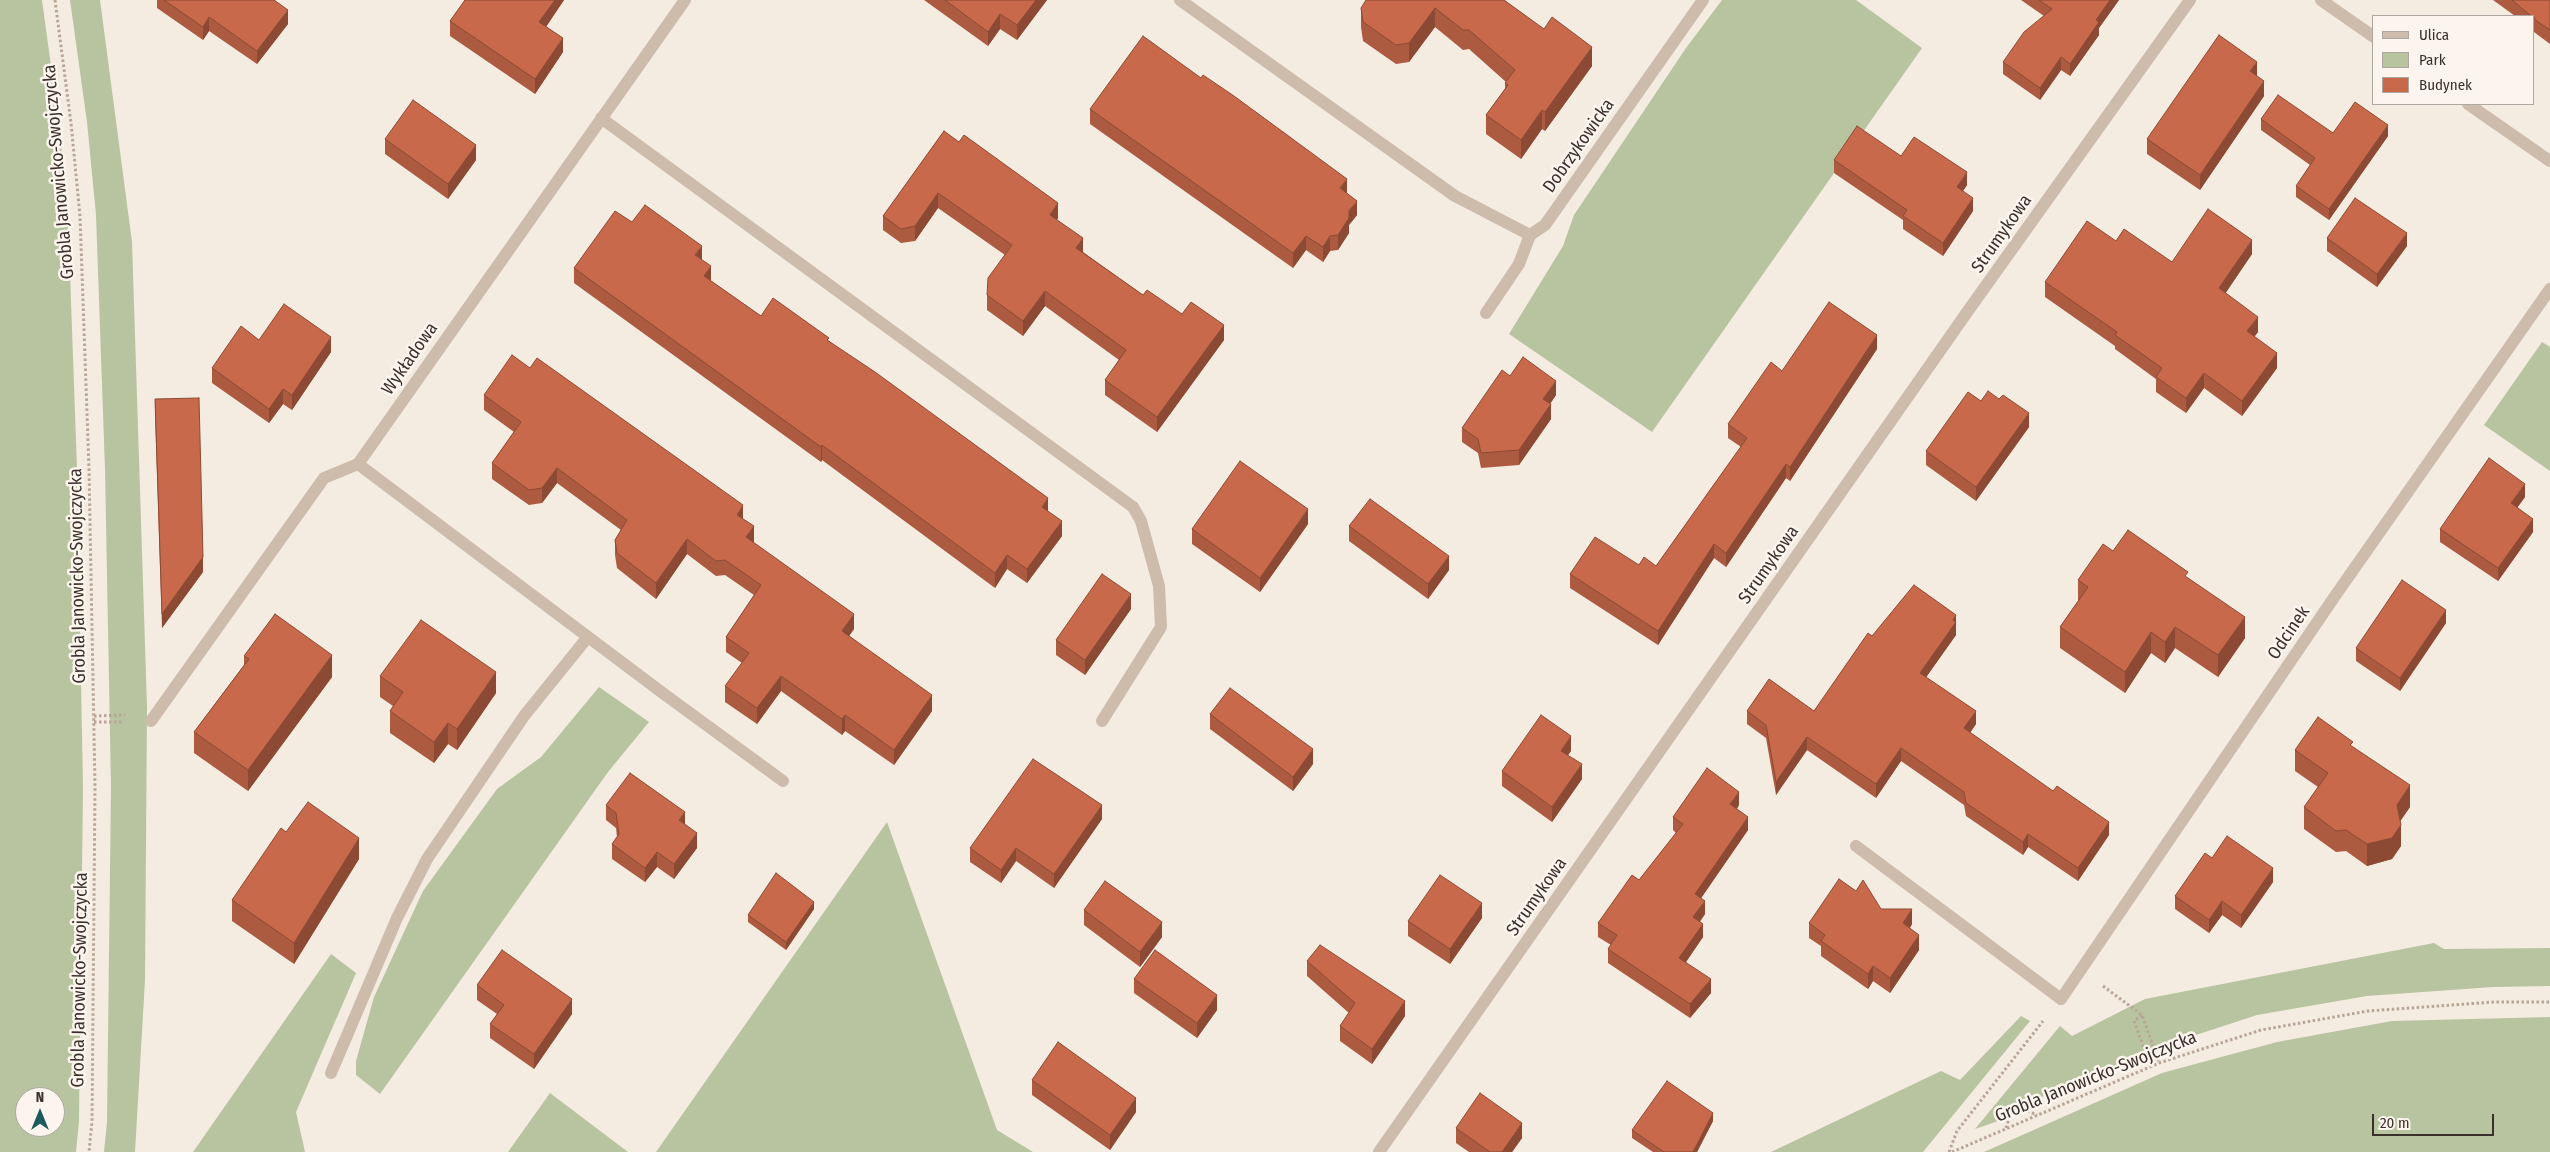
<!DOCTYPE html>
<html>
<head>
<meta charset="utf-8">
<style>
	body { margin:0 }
	#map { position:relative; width:2550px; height:1152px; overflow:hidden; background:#f4ebe1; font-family:"Fira Sans Condensed",sans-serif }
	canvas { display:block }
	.legend { position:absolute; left:2372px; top:15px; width:162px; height:90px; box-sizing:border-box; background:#fbf5ee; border:1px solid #aea6a0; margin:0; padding:6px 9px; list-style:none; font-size:15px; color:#3b302b }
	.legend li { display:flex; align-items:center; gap:10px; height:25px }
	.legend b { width:25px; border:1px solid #aea6a0 }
	.north { position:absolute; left:15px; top:1087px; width:50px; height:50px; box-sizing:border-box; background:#fbf5ee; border:1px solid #aea6a0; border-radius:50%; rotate:0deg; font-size:14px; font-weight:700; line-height:20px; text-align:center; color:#3b302b }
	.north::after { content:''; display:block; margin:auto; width:18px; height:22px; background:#1f5a5e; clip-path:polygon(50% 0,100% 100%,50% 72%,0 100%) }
	.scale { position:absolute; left:2372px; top:1114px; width:122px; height:22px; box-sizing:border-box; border:2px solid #3b302b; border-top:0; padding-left:6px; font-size:15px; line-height:18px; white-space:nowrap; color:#3b302b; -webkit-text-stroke:4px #fbf5ee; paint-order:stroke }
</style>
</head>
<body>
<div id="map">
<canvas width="2550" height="1152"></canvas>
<ul class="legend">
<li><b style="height:6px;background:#cdbbac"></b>Ulica</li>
<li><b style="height:14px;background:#b8c4a0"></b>Park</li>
<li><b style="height:14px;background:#c8694b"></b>Budynek</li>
</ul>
<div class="north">N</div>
<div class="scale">20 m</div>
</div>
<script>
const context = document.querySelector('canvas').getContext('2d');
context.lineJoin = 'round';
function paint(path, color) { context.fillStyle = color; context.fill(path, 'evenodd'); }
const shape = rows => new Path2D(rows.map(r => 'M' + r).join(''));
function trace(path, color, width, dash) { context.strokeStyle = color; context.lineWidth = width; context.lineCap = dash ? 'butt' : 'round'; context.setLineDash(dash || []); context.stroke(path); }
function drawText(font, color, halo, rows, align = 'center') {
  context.font = font + ' "Fira Sans Condensed",sans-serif'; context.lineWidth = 5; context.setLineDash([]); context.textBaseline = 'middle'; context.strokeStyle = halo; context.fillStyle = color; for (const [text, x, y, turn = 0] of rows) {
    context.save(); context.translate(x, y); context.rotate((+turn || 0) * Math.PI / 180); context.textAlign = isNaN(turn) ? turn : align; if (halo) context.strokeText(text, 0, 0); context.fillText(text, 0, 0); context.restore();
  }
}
const green = shape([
	[0,0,42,0,59,124,68,217,77,469,83,787,79,1121,76,1152,0,1152],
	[25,1097,55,1097,55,1127,25,1127],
	[70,0,100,0,132,242,147,707,145,980,135,1152,104,1152,107,1122,111,787,105,469,96,215,87,122],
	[1722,0,1856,0,1922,48,1652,432,1509,334,1563,246,1574,215,1686,48],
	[2542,342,2550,347,2550,471,2484,425],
	[599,687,649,722,608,772,380,1094,356,1075,356,1061,374,997,423,891,497,789,541,757],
	[887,822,997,1130,1033,1152,656,1152],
	[2434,943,2444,949,2550,948,2550,986,2493,987,2367,996,2257,1015,2153,1049,2016,1108,2013,1106,1998,1121,1975,1129,2060,1026,2072,1036,2145,999],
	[331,954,356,973,296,1112,305,1152,193,1152],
	[2021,1016,2030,1021,1923,1152,1771,1152,1941,1071,1960,1080],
	[2550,1017,2550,1152,1984,1152,2162,1073,2277,1042,2392,1021],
	[550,1093,628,1152,508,1152]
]);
const path = shape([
	[55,0,71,123,80,216,89,469,95,787,92,1121,89,1152],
	[94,716,125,715],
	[94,722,123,722],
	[2103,986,2142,1015,2159,1063],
	[2142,1015,2134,1021,2151,1067],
	[2006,1128,2011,1111,2020,1108,2037,1115],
	[1949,1152,1957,1131,2043,1021],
	[1952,1152,2159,1063,2261,1030,2368,1011,2494,1002,2550,1002]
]);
const lane = shape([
	[1486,313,1519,264,1530,235],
	[664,694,783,781],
	[151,721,324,478,358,464],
	[1102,721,1161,627,1159,586,1141,521,1133,507],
	[1856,846,2061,999],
	[331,1073,397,918,427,859,524,716,587,638]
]);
const street = shape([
	[1180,0,1455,196,1530,235,1545,225,1703,0],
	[2321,0,2374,37],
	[2468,104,2550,161],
	[601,118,1133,507],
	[664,694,358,464,685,0],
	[2061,999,2335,596,2550,289],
	[1379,1152,1970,308,2190,0]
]);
const wall = shape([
	[157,0,275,0,288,24,257,64,209,31,203,40,157,8],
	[465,0,564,0,546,27,563,52,535,94,450,36,450,21],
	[924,0,1047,0,1017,40,1000,29,988,46],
	[1504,0,1592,66,1545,131,1542,129,1521,159,1486,134,1486,115,1505,89,1505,83,1506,82,1469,49,1463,50,1435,27,1409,62,1396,64,1363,41,1361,27,1361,8],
	[2021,0,2119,0,2099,28,2099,35,2070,76,2061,70,2040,100,2003,74,2003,62,2044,16],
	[2493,0,2550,0,2550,44,2534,32,2534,16,2515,16],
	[2257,76,2264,96,2200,190,2147,154,2147,139],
	[1090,109,1347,193,1357,215,1349,225,1349,233,1338,250,1330,251,1323,262,1306,250,1293,268,1090,124],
	[2261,119,2333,133,2388,136,2329,220,2296,197,2296,186,2310,165,2261,130],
	[944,131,1058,218,1057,220,1083,252,1143,295,1182,314,1224,340,1157,432,1105,395,1105,380,1119,360,1086,336,1045,306,1023,336,987,310,987,295,1005,255,938,208,915,241,901,243,883,230,883,216],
	[385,139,476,160,448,199,385,154],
	[1901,156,1967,185,1963,191,1973,211,1943,256,1903,229,1903,220,1834,173,1834,160],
	[632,222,702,260,711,281,761,316,829,341,1048,511,1062,536,1027,583,1007,569,995,588,822,460,821,462,574,283,574,268],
	[2327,238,2407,246,2377,287,2327,251],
	[2252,254,2225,293,2258,332,2254,337,2277,368,2242,416,2204,388,2186,413,2156,392,2156,379,2115,349,2115,346,2045,297,2045,282,2172,262],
	[259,340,331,352,292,410,283,404,269,423,212,383,212,368],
	[1877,349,1790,481,1786,478,1726,567,1714,558,1658,645,1570,588,1570,574,1639,565,1656,566,1741,447,1728,438,1728,424,1782,371],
	[1510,376,1556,395,1550,404,1551,419,1519,465,1481,468,1478,453,1462,442,1462,428],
	[484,395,743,520,753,542,854,629,849,636,932,711,894,765,845,731,842,735,781,691,757,724,725,702,725,686,742,663,726,652,726,637,754,595,725,575,716,576,687,554,656,599,617,568,615,555,615,540,621,530,557,483,542,503,529,505,492,479,492,463,514,432,484,410],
	[155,399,203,572,162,628,155,414],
	[1981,401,2029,427,1976,501,1926,465,1926,451],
	[2525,497,2517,508,2533,532,2498,581,2440,542,2440,529],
	[1308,524,1260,592,1192,544,1192,529],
	[1349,526,1449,570,1428,599,1349,541],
	[2113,551,2188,578,2245,638,2218,677,2175,648,2165,663,2151,653,2125,693,2060,648,2060,627,2078,601,2078,580],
	[1131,609,1085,675,1056,655,1056,640],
	[2446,623,2400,691,2356,661,2356,648],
	[1956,629,1956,635,1926,677,1976,724,1970,733,2109,835,2078,881,2028,847,2023,855,1966,816,1964,805,1901,761,1876,798,1807,750,1776,795,1766,738,1747,724,1747,711,1814,711,1872,636],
	[244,656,332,677,248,791,194,753,194,732,244,665],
	[380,676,496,693,457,750,448,744,434,763,390,733,390,711,393,706,380,697],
	[1210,714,1313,764,1293,791,1210,729],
	[2353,747,2410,807,2400,821,2401,846,2392,859,2367,866,2346,851,2336,852,2304,829,2304,807,2318,787,2295,771,2295,750],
	[1571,751,1568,755,1582,779,1552,822,1502,786,1502,771],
	[606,805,697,848,674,879,657,867,645,882,612,859,612,844,617,837,616,828,606,820],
	[1739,805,1737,809,1748,830,1701,898,1705,914,1700,922,1703,937,1686,962,1711,993,1690,1018,1608,963,1608,949,1611,945,1598,937,1598,923,1639,880,1676,833,1673,830,1673,817],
	[1102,819,1054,888,1016,861,1001,883,970,862,970,848],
	[286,832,359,859,294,964,232,921,232,900],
	[2212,858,2273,882,2241,928,2222,915,2209,933,2175,909,2175,896],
	[814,909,786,950,748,922,748,915],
	[1881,909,1912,924,1910,928,1919,950,1890,993,1873,981,1868,989,1821,956,1821,946,1809,938,1809,923],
	[1084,910,1162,937,1140,967,1084,925],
	[1482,918,1450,964,1408,936,1408,921],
	[1307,961,1405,1016,1372,1064,1340,1041,1340,1026,1349,1013,1307,976],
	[1134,979,1217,1010,1197,1038,1134,993],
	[477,985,572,1014,534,1069,490,1038,490,1024,497,1014,477,1000],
	[1032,1080,1136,1112,1110,1150,1032,1095],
	[1713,1121,1697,1152,1653,1152,1632,1138,1632,1130],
	[1456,1128,1522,1138,1512,1152,1469,1152,1456,1143]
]);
const shadedWall = shape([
	[555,0,564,0,539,37,539,22],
	[1036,0,1047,0,1017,40,1017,25],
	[2110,0,2119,0,2099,28,2099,35,2070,76,2070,64,2096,20],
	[1435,8,1435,27,1409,62,1409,43],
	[288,10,288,24,257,64,257,51],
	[1000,14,1000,29,988,46,988,32],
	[209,17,209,31,203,40,203,27],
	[563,38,563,52,535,94,535,79],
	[1592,47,1592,66,1545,131,1545,112],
	[2061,57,2061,70,2040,100,2040,88],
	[2257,62,2257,77,2250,71],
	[2264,81,2264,96,2200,190,2200,175],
	[1542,110,1542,129,1521,159,1521,140],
	[2388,125,2388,136,2329,220,2329,209],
	[476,145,476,160,448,199,448,184],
	[1967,172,1967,185,1957,200,1957,187],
	[1347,179,1347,194,1340,188],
	[938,193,938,208,915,241,915,226],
	[1973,198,1973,211,1943,256,1943,243],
	[1357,201,1357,215,1349,225,1349,233,1338,250,1338,235,1349,211],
	[1058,203,1058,218,1050,229,1050,215],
	[2407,233,2407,246,2377,287,2377,274],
	[1306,236,1306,250,1293,268,1293,253],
	[1330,236,1330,251,1323,262,1323,247],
	[1083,238,1083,253,1076,248],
	[2252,240,2252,254,2219,303,2219,288],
	[702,246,702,260,695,255],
	[711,266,711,281,704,276],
	[1045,291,1045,306,1023,336,1023,321],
	[2258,317,2258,332,2247,346,2247,331],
	[1224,325,1224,340,1157,432,1157,417],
	[1877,335,1877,349,1790,481,1790,467],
	[331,337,331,352,292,410,292,395],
	[2277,353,2277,368,2242,416,2242,401],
	[2204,373,2204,388,2186,413,2186,398],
	[1556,381,1556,395,1543,414,1543,399],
	[283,389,283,404,269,423,269,409],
	[1551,404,1551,419,1519,465,1519,450],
	[2029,413,2029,427,1976,501,1976,487],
	[822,445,822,460,821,462,821,447],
	[1786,464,1786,478,1726,567,1726,553],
	[557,468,557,483,542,503,542,488],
	[2525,484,2525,497,2511,516,2511,503],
	[1048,498,1048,513,1042,507],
	[743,505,743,521,737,515],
	[1308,509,1308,524,1260,592,1260,578],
	[2533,519,2533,532,2498,581,2498,568],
	[1062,521,1062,536,1027,583,1027,569],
	[754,526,754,542,746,552,746,537],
	[687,539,687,554,656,599,656,583],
	[1714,544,1714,558,1658,645,1658,631],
	[1007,555,1007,569,995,588,995,573],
	[1449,556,1449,570,1428,599,1428,584],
	[203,557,203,572,162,628,162,614],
	[1131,594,1131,609,1085,675,1085,660],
	[2446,610,2446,623,2400,691,2400,678],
	[854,614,854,629,842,646,842,631],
	[1956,615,1956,635,1920,686,1920,673],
	[2245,617,2245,638,2218,677,2218,655],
	[2175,627,2175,648,2165,663,2165,642],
	[2151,632,2151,653,2125,693,2125,672],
	[332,655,332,677,248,791,248,770],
	[496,672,496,693,457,750,457,729],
	[781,676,781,691,757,724,757,708],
	[932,695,932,711,894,765,894,750],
	[1976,711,1976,724,1964,741,1964,728],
	[845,715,845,731,842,735,842,719],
	[448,723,448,744,434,763,434,742],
	[1571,736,1571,751,1561,765,1561,751],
	[1807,737,1807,750,1776,795,1776,782],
	[1901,748,1901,761,1876,798,1876,784],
	[1313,749,1313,764,1293,791,1293,777],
	[1582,764,1582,779,1552,822,1552,807],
	[2410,785,2410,807,2397,826,2397,805],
	[1739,792,1739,805,1730,817,1730,804],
	[1102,805,1102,819,1054,888,1054,874],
	[685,812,685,827,679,820],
	[1748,817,1748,830,1695,907,1695,894],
	[2109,822,2109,835,2078,881,2078,868],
	[2401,825,2401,846,2392,859,2367,866,2367,844],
	[697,833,697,848,674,879,674,864],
	[2028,834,2028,847,2023,855,2023,842],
	[359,838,359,859,294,964,294,943],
	[1016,848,1016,861,1001,883,1001,870],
	[657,852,657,867,645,882,645,868],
	[2273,868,2273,882,2241,928,2241,915],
	[1705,901,1705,914,1693,930,1693,917],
	[2222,901,2222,915,2209,933,2209,920],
	[814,902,814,909,786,950,786,942],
	[1482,903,1482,918,1450,964,1450,949],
	[1912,909,1912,924,1903,938,1903,923],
	[1162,922,1162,937,1140,967,1140,952],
	[1703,924,1703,937,1679,972,1679,958],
	[1919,935,1919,950,1890,993,1890,978],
	[1873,966,1873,981,1868,989,1868,974],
	[1711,979,1711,993,1690,1018,1690,1004],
	[1217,995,1217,1010,1197,1038,1197,1023],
	[572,999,572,1014,534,1069,534,1054],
	[1405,1001,1405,1016,1372,1064,1372,1049],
	[1136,1098,1136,1112,1110,1150,1110,1135],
	[1713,1113,1713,1121,1697,1152,1693,1152],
	[1522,1123,1522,1138,1512,1152,1502,1152]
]);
const building = shape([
	[164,0,274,0,288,10,257,51,209,17,203,27,164,0],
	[465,0,555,0,539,22,563,38,535,79,450,21,465,0],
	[945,0,1036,0,1017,25,1000,14,988,32,945,0],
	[1366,0,1504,0,1544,29,1552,17,1592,47,1545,112,1542,110,1521,140,1486,115,1508,85,1505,83,1515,70,1469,30,1463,30,1435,8,1409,43,1396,45,1363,22,1361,8,1366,0],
	[2039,0,2110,0,2096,20,2099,22,2070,64,2061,57,2040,88,2003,62,2024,32,2052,9,2039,0],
	[2512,0,2550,0,2550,30,2538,22,2534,18,2534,16,2531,16,2512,0],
	[2219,35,2257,62,2250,71,2264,81,2200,175,2147,139,2219,35],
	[1143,36,1201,78,1203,75,1234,96,1347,179,1340,188,1357,201,1349,211,1349,218,1338,235,1330,236,1323,247,1306,236,1293,253,1090,109,1143,36],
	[2278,95,2333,133,2355,102,2388,125,2329,209,2296,186,2315,158,2261,119,2278,95],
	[413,100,476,145,448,184,385,139,413,100],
	[1857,126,1901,156,1914,137,1967,172,1957,187,1973,198,1943,243,1903,216,1907,210,1834,160,1857,126],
	[944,131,959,142,964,135,1058,203,1050,215,1083,238,1076,248,1143,295,1147,290,1182,314,1191,302,1224,325,1157,417,1105,380,1126,350,1086,321,1045,291,1023,321,987,295,988,278,1012,245,938,193,915,226,901,229,883,216,944,131],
	[2355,198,2407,233,2377,274,2327,238,2355,198],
	[645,205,702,246,695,255,711,266,704,276,761,316,773,298,829,338,827,340,875,372,1048,498,1042,507,1062,521,1027,569,1007,555,995,573,822,445,821,447,574,268,615,211,632,222,645,205],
	[2208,209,2252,240,2219,288,2258,317,2247,331,2277,353,2242,401,2204,373,2186,398,2156,377,2162,368,2115,335,2117,332,2045,282,2087,221,2116,241,2124,229,2172,262,2208,209],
	[1829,302,1877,335,1790,467,1786,464,1726,553,1714,544,1658,631,1570,574,1595,537,1639,565,1644,557,1656,566,1747,438,1728,424,1771,362,1782,371,1829,302],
	[284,304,331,337,292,395,283,389,269,409,212,368,241,326,259,340,284,304],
	[512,355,530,368,537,358,743,505,737,515,754,526,746,537,854,614,842,631,932,695,894,750,845,715,842,719,781,676,757,708,725,686,749,653,726,637,761,585,725,560,716,561,687,539,656,583,617,553,615,540,627,520,557,468,542,488,529,490,492,463,521,422,484,395,512,355],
	[1523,357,1556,381,1543,399,1551,404,1519,450,1481,453,1478,439,1462,428,1502,370,1510,376,1523,357],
	[1988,391,1999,399,2003,395,2029,413,1976,487,1926,451,1968,392,1981,401,1988,391],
	[199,398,203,557,162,614,155,399,199,398],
	[2489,458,2525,484,2511,503,2533,519,2498,568,2440,529,2489,458],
	[1240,461,1308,509,1260,578,1192,529,1240,461],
	[1370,499,1449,556,1428,584,1349,526,1370,499],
	[2128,530,2188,572,2185,576,2245,617,2218,655,2175,627,2165,642,2151,632,2125,672,2060,627,2088,587,2078,580,2103,544,2113,551,2128,530],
	[1102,574,1131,594,1085,660,1056,640,1102,574],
	[2402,580,2446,610,2400,678,2356,648,2402,580],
	[1914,585,1956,615,1953,620,1956,622,1920,673,1976,711,1964,728,2053,791,2057,786,2109,822,2078,868,2028,834,2023,842,1966,803,1964,792,1901,748,1876,784,1807,737,1776,782,1766,725,1747,711,1769,679,1814,711,1868,633,1872,636,1914,585],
	[275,614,332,655,248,770,194,732,249,659,244,656,275,614],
	[421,620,496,672,457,729,448,723,434,742,390,711,403,692,380,676,421,620],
	[1230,688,1313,749,1293,777,1210,714,1230,688],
	[1541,715,1571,736,1561,751,1582,764,1552,807,1502,771,1541,715],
	[2318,717,2353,742,2350,745,2410,785,2397,805,2401,825,2392,838,2367,844,2346,830,2336,831,2304,807,2328,773,2295,750,2318,717],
	[1033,759,1102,805,1054,874,1016,848,1001,870,970,848,1033,759],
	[1707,768,1739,792,1730,804,1748,817,1695,894,1705,901,1693,917,1703,924,1679,958,1711,979,1690,1004,1608,949,1617,935,1598,923,1632,875,1639,880,1683,824,1673,817,1707,768],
	[630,773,685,812,679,820,697,833,674,864,657,852,645,868,612,844,619,834,616,813,606,805,630,773],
	[308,802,359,838,294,943,232,900,281,828,286,832,308,802],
	[2227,836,2273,868,2241,915,2222,901,2209,920,2175,896,2205,853,2212,858,2227,836],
	[776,873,814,902,786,942,748,915,776,873],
	[1440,875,1482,903,1450,949,1408,921,1440,875],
	[1839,879,1856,891,1863,880,1881,909,1912,909,1903,923,1919,935,1890,978,1873,966,1868,974,1821,941,1825,935,1809,923,1839,879],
	[1105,881,1162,922,1140,952,1084,910,1105,881],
	[1320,945,1405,1001,1372,1049,1340,1026,1355,1003,1307,961,1320,945],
	[502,950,572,999,534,1054,490,1024,504,1005,477,985,502,950],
	[1155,950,1217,995,1197,1023,1134,979,1155,950],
	[1058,1042,1136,1098,1110,1135,1032,1080,1058,1042],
	[1667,1081,1713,1113,1693,1152,1664,1152,1632,1130,1667,1081],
	[1480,1093,1522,1123,1502,1152,1490,1152,1456,1128,1480,1093]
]);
const streetNames = [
	["Dobrzykowicka",1579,146,-55],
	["Grobla Janowicko-Swojczycka",59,172,-95],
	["Strumykowa",2002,234,-55],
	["Wykładowa",410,359,-55],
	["Strumykowa",1769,565,-55],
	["Grobla Janowicko-Swojczycka",78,576,-91],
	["Odcinek",2289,633,-56],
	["Strumykowa",1537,897,-55],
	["Grobla Janowicko-Swojczycka",80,980,-89],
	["Grobla Janowicko-Swojczycka",2096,1077,-22]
];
paint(green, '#b8c4a0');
trace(path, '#b9a596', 3, [2.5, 2.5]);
trace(lane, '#cdbbac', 12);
trace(street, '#cdbbac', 12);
paint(wall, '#ac5a40');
paint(shadedWall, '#8c4a34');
paint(building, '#c8694b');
trace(building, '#8c4a34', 1);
drawText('18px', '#3b302b', '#fbf5ee', streetNames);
</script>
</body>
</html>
